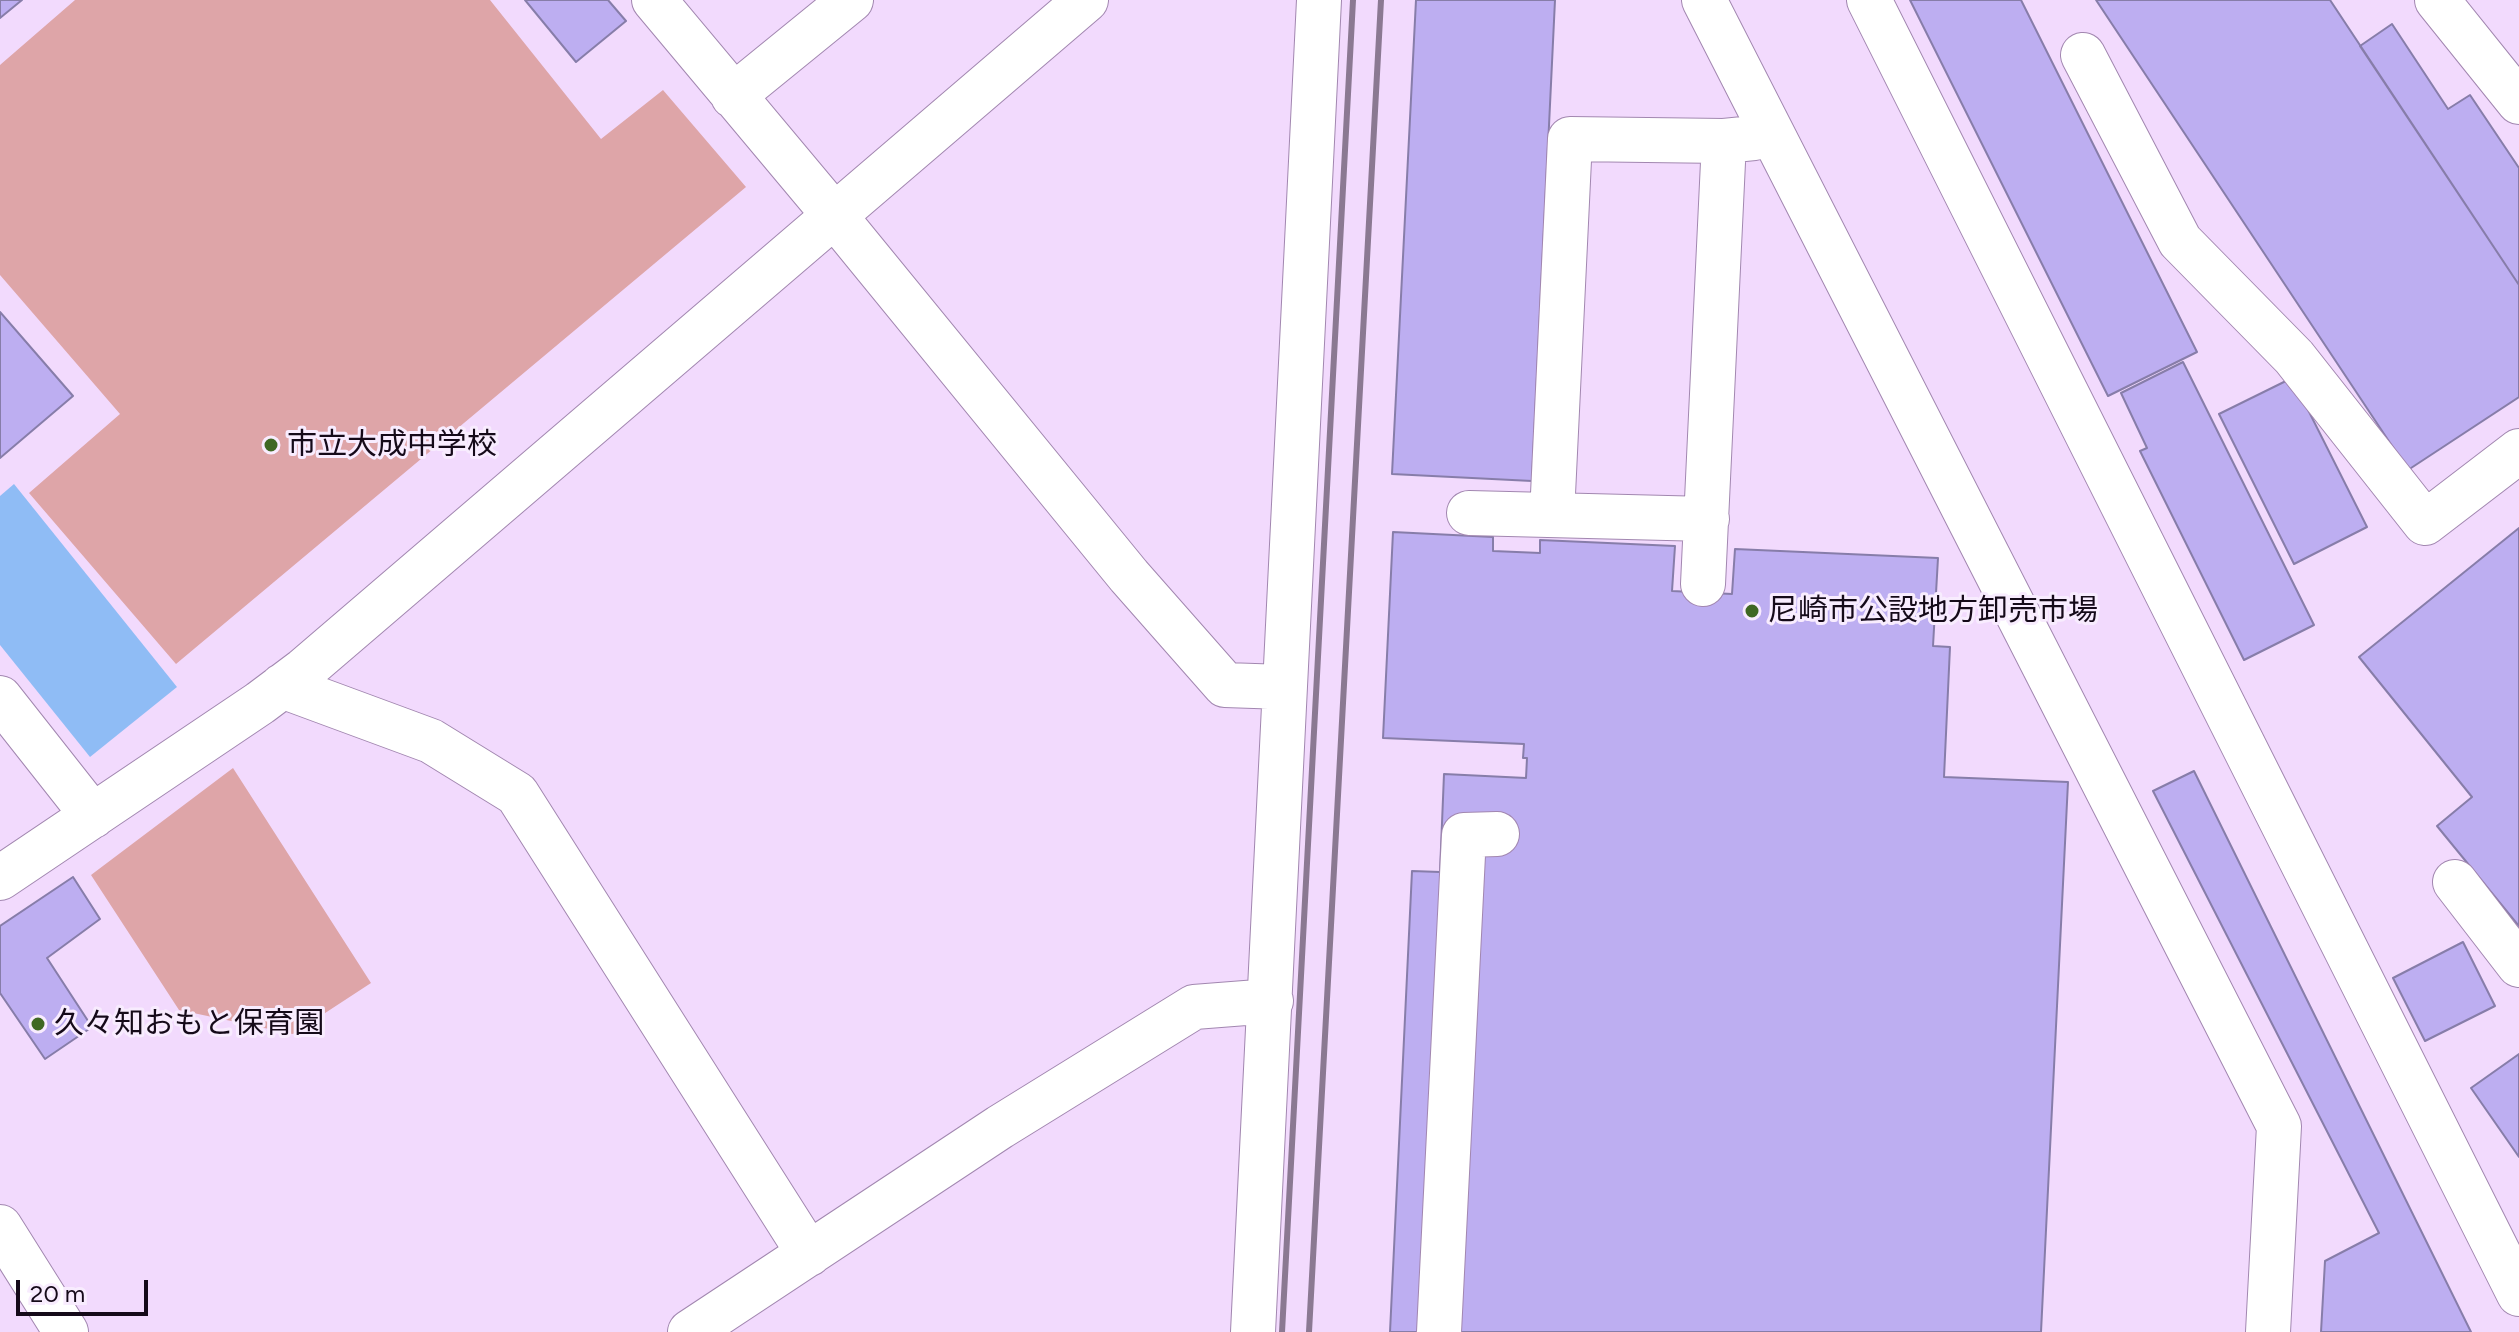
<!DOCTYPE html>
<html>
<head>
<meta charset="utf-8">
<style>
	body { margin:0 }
	#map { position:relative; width:2519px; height:1332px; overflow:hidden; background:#f2dafd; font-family:Figtree,sans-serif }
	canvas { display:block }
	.scale { position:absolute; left:16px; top:1280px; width:132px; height:36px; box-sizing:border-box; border:4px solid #150a19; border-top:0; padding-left:10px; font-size:24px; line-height:28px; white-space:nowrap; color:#150a19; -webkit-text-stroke:6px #f8ecfe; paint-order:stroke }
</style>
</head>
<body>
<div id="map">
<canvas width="2519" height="1332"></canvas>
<div class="scale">20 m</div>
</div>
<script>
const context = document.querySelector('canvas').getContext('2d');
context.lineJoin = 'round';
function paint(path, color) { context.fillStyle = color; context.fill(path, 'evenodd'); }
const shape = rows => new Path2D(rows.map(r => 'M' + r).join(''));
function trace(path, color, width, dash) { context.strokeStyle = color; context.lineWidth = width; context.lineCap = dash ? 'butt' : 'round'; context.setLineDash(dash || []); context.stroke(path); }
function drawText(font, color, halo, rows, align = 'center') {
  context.font = font + ' Figtree,"Noto Sans JP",sans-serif'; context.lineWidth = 6; context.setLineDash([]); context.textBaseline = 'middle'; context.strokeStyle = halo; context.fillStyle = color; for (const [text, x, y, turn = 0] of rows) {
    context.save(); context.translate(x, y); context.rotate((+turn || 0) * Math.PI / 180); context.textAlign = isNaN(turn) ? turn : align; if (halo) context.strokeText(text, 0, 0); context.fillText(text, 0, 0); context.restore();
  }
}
const green = shape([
	[75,0,490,0,601,139,663,90,746,187,176,664,29,493,120,414,0,275,0,65],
	[233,768,371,983,293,1034,179,1010,91,875]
]);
const water = shape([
	[14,484,177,687,90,757,0,645,0,496]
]);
const building = shape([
	[0,0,22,0,0,18,0,0],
	[525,0,608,0,626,21,576,62,525,0],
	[1416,0,1555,0,1532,481,1392,474,1416,0],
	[1910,0,2021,0,2197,352,2108,396,1910,0],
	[2096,0,2330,0,2519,285,2519,397,2408,470,2096,0],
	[2392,24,2448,109,2470,95,2519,168,2519,285,2360,46,2392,24],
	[0,312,73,396,0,458,0,312],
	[2183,362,2314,625,2244,660,2140,451,2147,448,2121,393,2183,362],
	[2292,378,2367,527,2294,564,2219,414,2292,378],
	[2519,528,2519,926,2437,826,2472,797,2359,657,2519,528],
	[1393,532,1493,537,1493,551,1540,553,1540,540,1675,546,1672,591,1732,594,1735,549,1938,558,1933,646,1950,647,1944,777,2068,782,2041,1332,1390,1332,1412,871,1440,872,1444,774,1526,778,1527,758,1523,758,1524,744,1383,738,1393,532],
	[2194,771,2471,1332,2321,1332,2325,1261,2379,1233,2153,791,2194,771],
	[73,877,100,919,47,958,92,1027,45,1059,0,993,0,926,73,877],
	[2463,942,2495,1006,2425,1041,2393,978,2463,942],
	[2519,1054,2519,1157,2471,1088,2519,1054]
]);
const minor = shape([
	[654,0,834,215,1129,576,1225,685,1284,687],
	[1704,0,2279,1126,2268,1332],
	[1869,0,2519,1294],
	[2437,0,2519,102],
	[2083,55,2180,241,2294,357,2425,523,2519,451],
	[733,96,851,0],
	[1469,513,1707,519],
	[1552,515,1570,139,1724,141],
	[1703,584,1724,141,1754,138],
	[282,686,431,741,517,794,809,1254],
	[0,698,93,816],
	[0,878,260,703,304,670,1086,0],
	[2455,882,2519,965],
	[0,1227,66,1332],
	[690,1332,1000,1127,1194,1007,1271,1001],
	[1253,1332,1319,0],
	[1439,1332,1464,835,1497,834]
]);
const rail = shape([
	[1282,1332,1353,0],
	[1309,1332,1381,0]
]);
const markers = [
	[271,445,8,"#3f6823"],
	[1752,611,8,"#3f6823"],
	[38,1024,8,"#3f6823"]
];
const poiNames = [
	["市立大成中学校",287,445],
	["尼崎市公設地方卸売市場",1768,611],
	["久々知おもと保育園",54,1024]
];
paint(green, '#dea5a8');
paint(water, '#8fbcf5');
paint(building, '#bdaef1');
trace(building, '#877da9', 2);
trace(minor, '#a287b0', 46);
trace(minor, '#fff', 44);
trace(rail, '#8b7992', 6);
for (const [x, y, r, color] of markers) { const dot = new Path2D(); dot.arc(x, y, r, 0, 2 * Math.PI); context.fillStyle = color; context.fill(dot); trace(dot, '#f8ecfe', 3); }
drawText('30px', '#150a19', '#f8ecfe', poiNames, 'left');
</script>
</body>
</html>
